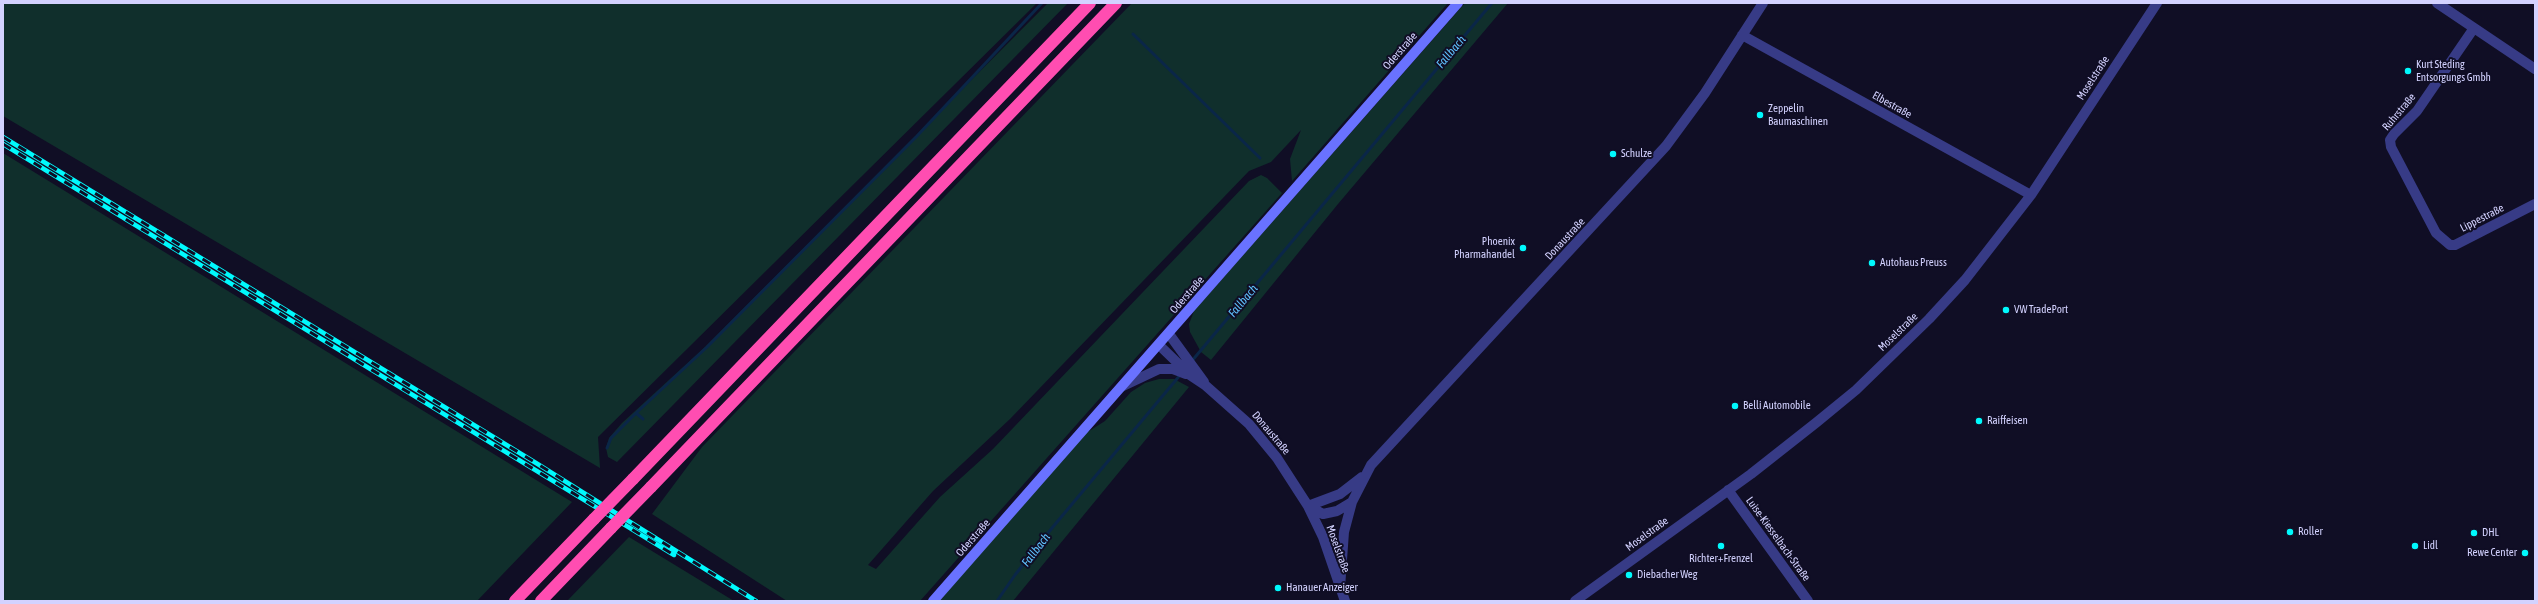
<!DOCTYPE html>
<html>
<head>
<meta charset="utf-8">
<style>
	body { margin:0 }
	#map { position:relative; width:2538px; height:604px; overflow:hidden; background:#100e25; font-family:"Asap Condensed",sans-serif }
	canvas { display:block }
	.frame { position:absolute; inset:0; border:4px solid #d3d2ff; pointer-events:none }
</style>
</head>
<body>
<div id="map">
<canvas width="2538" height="604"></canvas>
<div class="frame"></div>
</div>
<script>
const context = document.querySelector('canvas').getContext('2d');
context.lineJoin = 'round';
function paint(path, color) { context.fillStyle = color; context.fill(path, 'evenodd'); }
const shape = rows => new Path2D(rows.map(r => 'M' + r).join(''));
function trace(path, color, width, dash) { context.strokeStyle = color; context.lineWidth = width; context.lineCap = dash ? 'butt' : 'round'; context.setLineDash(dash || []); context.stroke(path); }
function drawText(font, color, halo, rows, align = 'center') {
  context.font = font + ' "Asap Condensed",sans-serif'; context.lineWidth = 4; context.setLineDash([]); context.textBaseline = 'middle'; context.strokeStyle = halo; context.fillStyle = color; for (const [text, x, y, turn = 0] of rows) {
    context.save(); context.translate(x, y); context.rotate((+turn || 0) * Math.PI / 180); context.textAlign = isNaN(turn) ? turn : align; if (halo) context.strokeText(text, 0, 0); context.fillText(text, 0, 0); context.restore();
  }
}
const green = shape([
	[3,3,1037,3,598,437,600,468,3,116],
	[1048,3,1068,3,617,462,608,457,606,448,609,438,622,423,705,347],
	[1132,3,1448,3,1292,181,1290,159,1301,130,1271,162,1249,171,1010,419,933,491,868,565,876,569,940,497,993,449,1249,181,1261,175,1267,178,1282,193,920,601,787,601,652,514,702,447],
	[1465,3,1508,3,1338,204,1211,360,1201,352,1190,332,1189,324,1194,311],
	[3,153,572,502,477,601,3,601],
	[1159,379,1174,379,1189,387,1013,601,939,601,1086,433,1105,421,1131,392,1145,383],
	[629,537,734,601,567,601]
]);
const stream = shape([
	[1133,34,1260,158],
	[1191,362,1492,3],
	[636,413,707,347,917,136,1042,3],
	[607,448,611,438,636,413,643,419],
	[997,601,1015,575,1052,528,1181,374]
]);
const street = shape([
	[2437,3,2535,69],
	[2474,28,2417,111,2394,134,2390,140,2391,147,2436,233,2450,245,2455,245,2535,204],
	[1742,35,2031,195],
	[1169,334,1204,382],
	[1159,345,1190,375,1205,385,1249,424,1277,458,1308,506,1323,537,1345,601],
	[1123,386,1159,369,1173,369,1186,374],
	[1728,490,1808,601],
	[1308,506,1340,494,1362,477],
	[1308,506,1323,514,1337,511,1352,502],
	[1340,588,1344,532,1352,502,1371,465,1666,146,1705,93,1763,3],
	[1575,601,1751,474,1817,422,1856,390,1929,319,1965,280,2031,195,2157,3]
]);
const secondary = shape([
	[933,601,1458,3]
]);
const highway = shape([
	[633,479,1090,3],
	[651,487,1116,3],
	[515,601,594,519],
	[541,601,611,528]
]);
const rail = shape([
	[3,137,536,463,756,601],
	[3,144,674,555]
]);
const highwayBridge = shape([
	[594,519,633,479],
	[611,528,651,487]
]);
const markers = [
	[2408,71,4,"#00f9fd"],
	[1760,115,4,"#00f9fd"],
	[1613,154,4,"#00f9fd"],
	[1523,248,4,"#00f9fd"],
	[1872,263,4,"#00f9fd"],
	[2006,310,4,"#00f9fd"],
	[1735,406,4,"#00f9fd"],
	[1979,421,4,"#00f9fd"],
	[2290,532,4,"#00f9fd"],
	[2474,533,4,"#00f9fd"],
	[1721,546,4,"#00f9fd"],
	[2415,546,4,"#00f9fd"],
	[2525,553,4,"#00f9fd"],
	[1629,575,4,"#00f9fd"],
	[1278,588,4,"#00f9fd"]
];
const streetNames = [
	["Oderstraße",1400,51,-49],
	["Moselstraße",2093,78,-57],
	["Elbestraße",1892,105,29],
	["Ruhrstraße",2399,112,-50],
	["Lippestraße",2482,218,-27],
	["Donaustraße",1565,239,-47],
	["Oderstraße",1187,295,-49],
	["Moselstraße",1898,332,-44],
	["Donaustraße",1271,433,50],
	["Moselstraße",1647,534,-36],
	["Oderstraße",973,538,-49],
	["Luise-Kiesselbach-Straße",1778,539,54],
	["Moselstraße",1338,549,70]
];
const poiNames = [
	["Kurt Steding",2416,65],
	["Entsorgungs Gmbh",2416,78],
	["Zeppelin",1768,109],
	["Baumaschinen",1768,122],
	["Schulze",1621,154],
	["Phoenix",1515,242,"right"],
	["Pharmahandel",1515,255,"right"],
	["Autohaus Preuss",1880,263],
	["VW TradePort",2014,310],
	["Belli Automobile",1743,406],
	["Raiffeisen",1987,421],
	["Roller",2298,532],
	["DHL",2482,533],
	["Lidl",2423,546],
	["Rewe Center",2517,553,"right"],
	["Richter+Frenzel",1721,559,"center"],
	["Diebacher Weg",1637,575],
	["Hanauer Anzeiger",1286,588]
];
const waterNames = [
	["Fallbach",1451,52,-50],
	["Fallbach",1243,301,-50],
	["Fallbach",1036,550,-53]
];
paint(green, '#102f2c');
trace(stream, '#0a2648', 3);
trace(street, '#373b86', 10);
trace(secondary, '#6972ff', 10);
trace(highway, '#ff4db1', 12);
trace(rail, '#00f9fd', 4.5);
trace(rail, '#100e25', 3, [9]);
trace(highwayBridge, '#ff4db1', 12);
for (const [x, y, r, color] of markers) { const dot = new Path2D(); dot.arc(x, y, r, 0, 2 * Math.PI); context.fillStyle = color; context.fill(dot); trace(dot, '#100e25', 1.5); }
drawText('11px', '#d3d2ff', '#100e25', streetNames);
drawText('11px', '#d3d2ff', '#100e25', poiNames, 'left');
drawText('italic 12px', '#60c3ff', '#100e25', waterNames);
</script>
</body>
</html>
